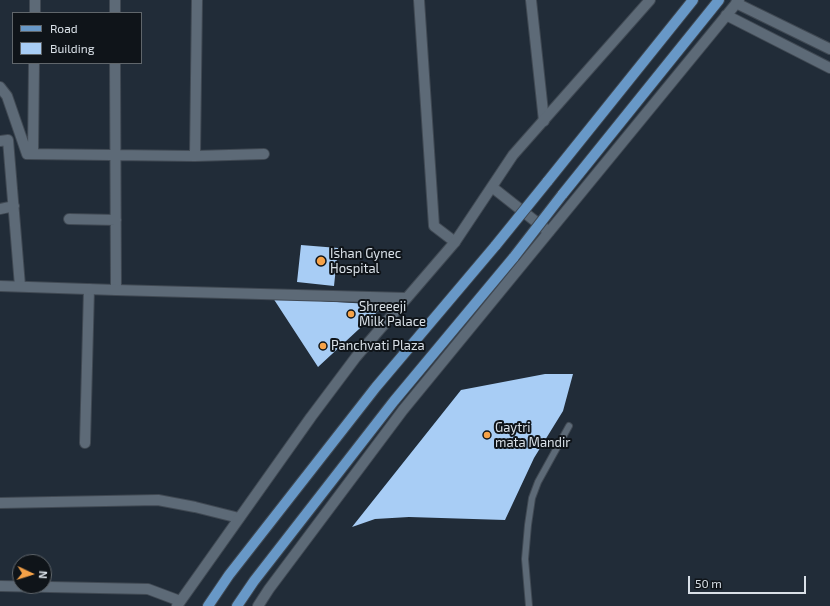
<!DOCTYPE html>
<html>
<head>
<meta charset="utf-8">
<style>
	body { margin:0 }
	#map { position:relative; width:830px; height:606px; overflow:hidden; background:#212c38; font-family:"Exo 2",sans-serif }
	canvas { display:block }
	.legend { position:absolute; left:12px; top:12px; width:130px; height:52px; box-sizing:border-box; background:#0f1419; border:1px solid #60666b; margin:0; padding:5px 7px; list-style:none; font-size:12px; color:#d9e0e7 }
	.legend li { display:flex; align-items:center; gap:8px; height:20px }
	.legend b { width:20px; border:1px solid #60666b }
	.north { position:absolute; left:12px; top:554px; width:40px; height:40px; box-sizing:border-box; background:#0f1419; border:1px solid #60666b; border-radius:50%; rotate:94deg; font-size:11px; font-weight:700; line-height:16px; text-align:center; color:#d9e0e7 }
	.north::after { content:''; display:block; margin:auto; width:14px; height:18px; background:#f6a248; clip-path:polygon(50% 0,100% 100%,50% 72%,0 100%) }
	.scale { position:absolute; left:688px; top:576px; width:118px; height:18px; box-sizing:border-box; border:2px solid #d9e0e7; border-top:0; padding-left:5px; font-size:12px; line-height:14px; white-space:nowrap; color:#d9e0e7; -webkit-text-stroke:3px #0f1419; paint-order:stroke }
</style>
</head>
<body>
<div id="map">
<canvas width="830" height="606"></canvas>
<ul class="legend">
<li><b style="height:5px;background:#6898c7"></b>Road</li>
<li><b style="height:11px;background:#a8cdf5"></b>Building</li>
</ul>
<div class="north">N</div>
<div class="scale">50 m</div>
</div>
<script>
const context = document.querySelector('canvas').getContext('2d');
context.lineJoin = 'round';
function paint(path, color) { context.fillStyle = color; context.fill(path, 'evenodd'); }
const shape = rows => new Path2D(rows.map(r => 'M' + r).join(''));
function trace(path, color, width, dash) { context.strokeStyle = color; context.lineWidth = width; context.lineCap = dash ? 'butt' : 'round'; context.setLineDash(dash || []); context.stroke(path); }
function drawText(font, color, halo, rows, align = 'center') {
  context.font = font + ' "Exo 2",sans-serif'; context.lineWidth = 4; context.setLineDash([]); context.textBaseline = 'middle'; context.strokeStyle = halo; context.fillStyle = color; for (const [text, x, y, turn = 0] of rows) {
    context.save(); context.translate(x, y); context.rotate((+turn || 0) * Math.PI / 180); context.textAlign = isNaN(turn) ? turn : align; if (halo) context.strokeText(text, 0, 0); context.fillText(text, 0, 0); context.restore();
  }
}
const building = shape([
	[301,245,338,248,334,286,297,282],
	[273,298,385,305,318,367],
	[545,374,573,374,563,411,534,458,505,520,409,517,375,519,352,527,461,390]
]);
const service = shape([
	[529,606,525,559,528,525,532,498,538,482,569,426]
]);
const minor = shape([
	[115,0,115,13],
	[419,0,434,226,455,242],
	[531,0,544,121],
	[35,13,35,0],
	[115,63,116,290],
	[0,87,7,96,27,154,195,156,264,154],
	[0,141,8,140,20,286],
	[33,154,34,63],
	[195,156,197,0],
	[0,209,14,206],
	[69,219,116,220],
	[85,443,89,289],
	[0,503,158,500,195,507,239,518],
	[0,586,148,589,180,601]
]);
const tertiary = shape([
	[736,3,830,49],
	[726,15,830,68],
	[492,187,549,232],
	[0,286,116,290,406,298],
	[177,606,311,417,356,357,455,242,513,155,650,0],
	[258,606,269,589,403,410,739,0]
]);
const primary = shape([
	[547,182,693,0],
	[562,195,719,0],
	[208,606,229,575,376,387,496,245],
	[237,606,254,581,394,401,514,257]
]);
const primaryBridge = shape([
	[496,245,547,182],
	[514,257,562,195]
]);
const markers = [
	[321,261,5,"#f6a248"],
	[351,314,4,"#f6a248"],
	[323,346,4,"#f6a248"],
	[487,435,4,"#f6a248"]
];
const poiNames = [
	["Ishan Gynec",330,254],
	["Hospital",330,269],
	["Shreeeji",359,307],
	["Milk Palace",359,322],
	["Panchvati Plaza",331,346],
	["Gaytri",495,428],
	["mata Mandir",495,443]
];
paint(building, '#a8cdf5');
trace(service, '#404953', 8);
trace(minor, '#404953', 12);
trace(tertiary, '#404953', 12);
trace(primary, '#404953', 12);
trace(service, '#5d6a77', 6);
trace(minor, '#5d6a77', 10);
trace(tertiary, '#5d6a77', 10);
trace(primary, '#6898c7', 10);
trace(primaryBridge, '#404953', 12, []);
trace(primaryBridge, '#6898c7', 10);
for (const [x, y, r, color] of markers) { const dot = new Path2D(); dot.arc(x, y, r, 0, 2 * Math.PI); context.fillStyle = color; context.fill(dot); trace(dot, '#0f1419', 1.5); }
drawText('13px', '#d9e0e7', '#0f1419', poiNames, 'left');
</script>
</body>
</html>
